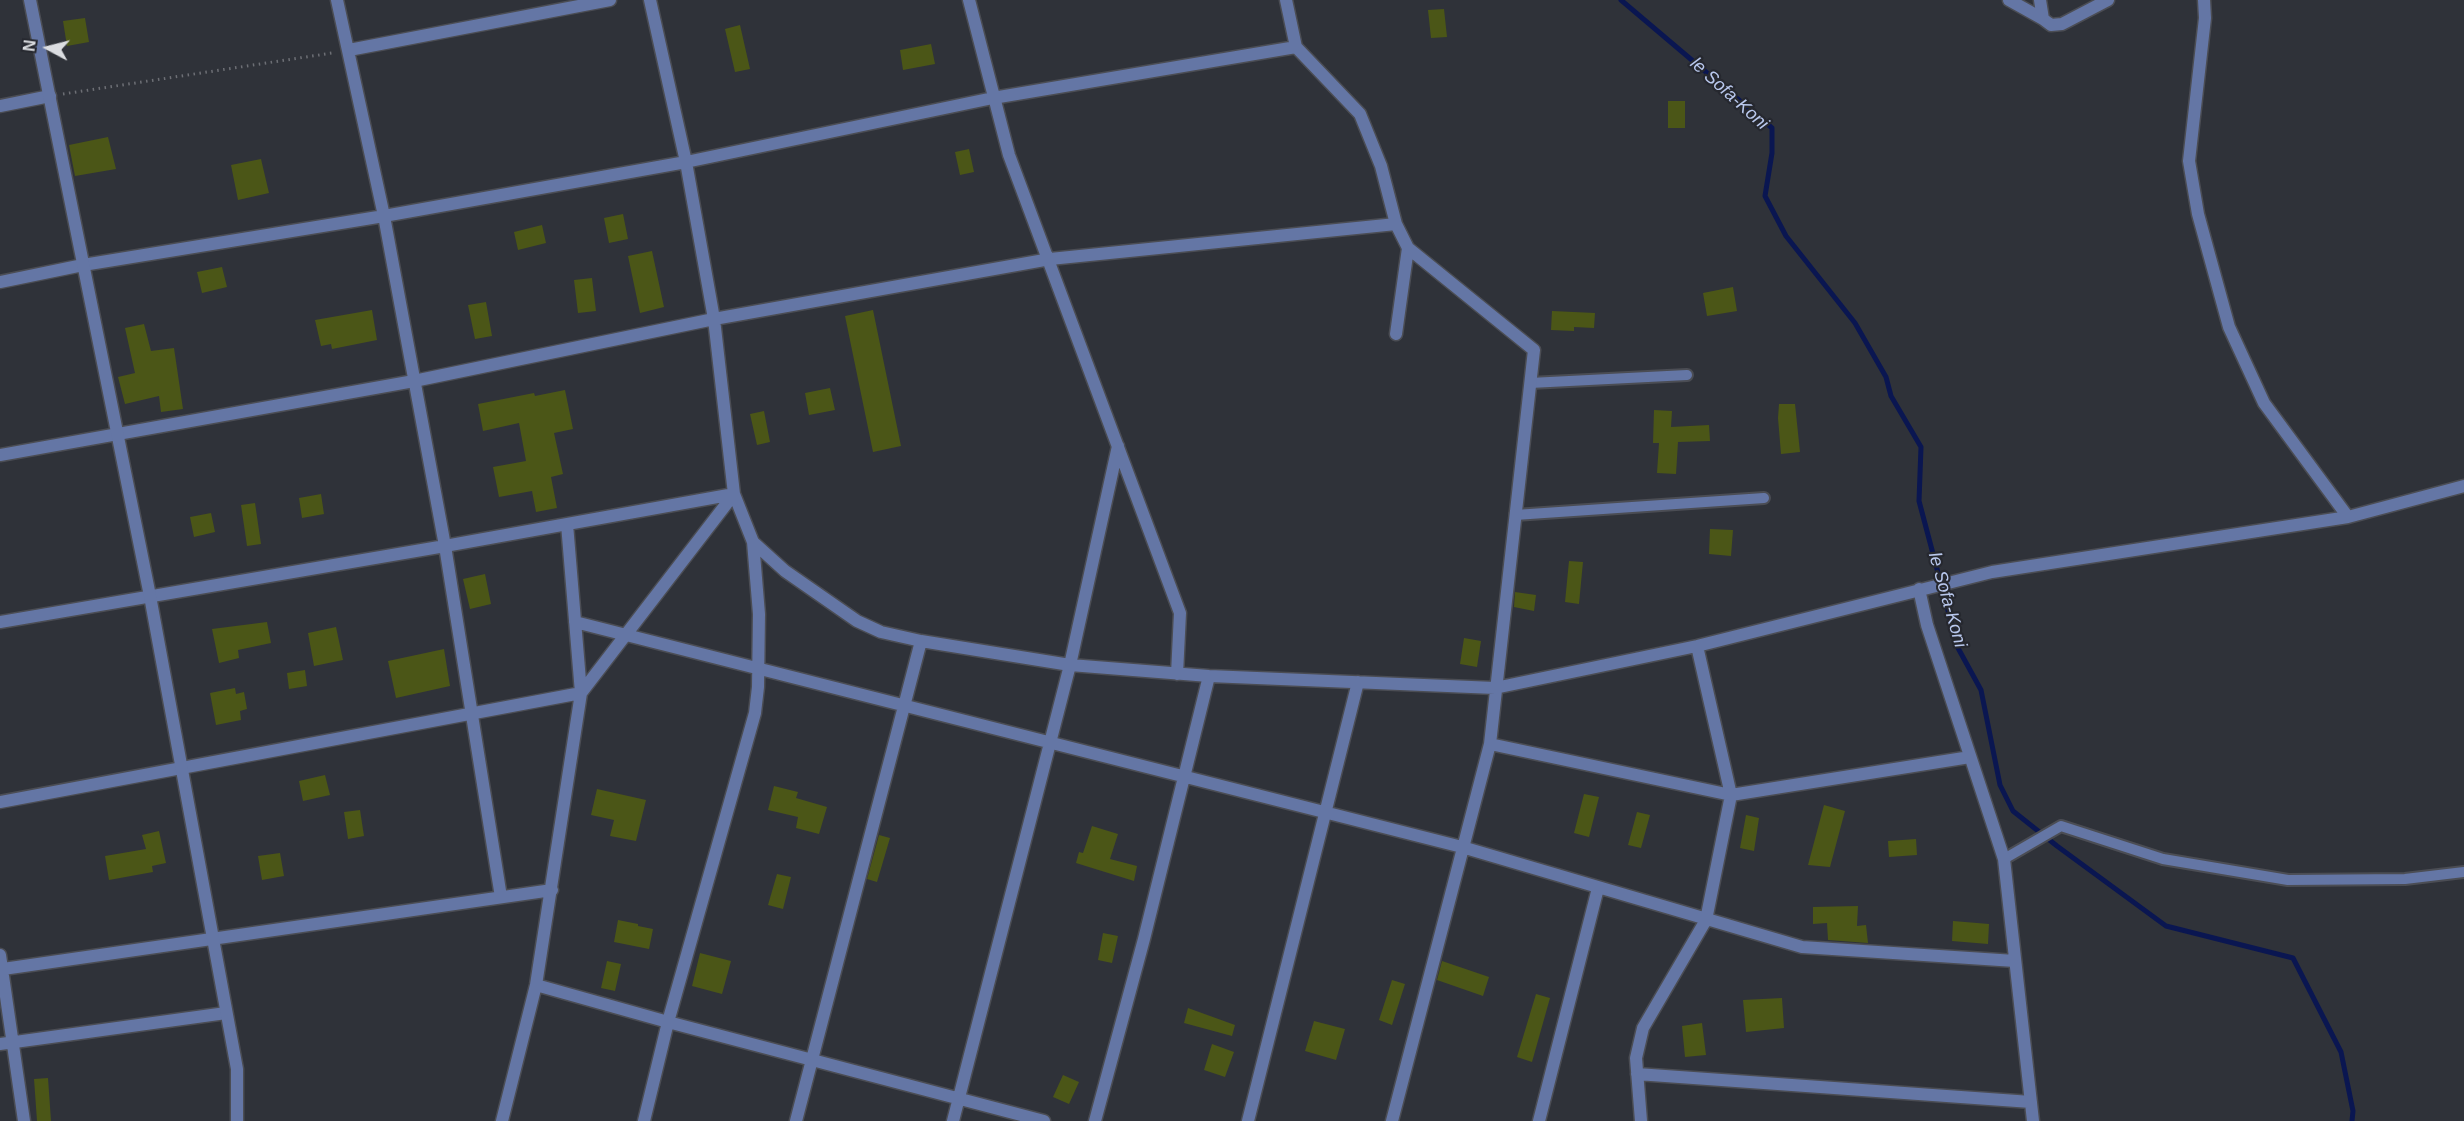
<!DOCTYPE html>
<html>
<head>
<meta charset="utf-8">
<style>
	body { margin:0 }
	#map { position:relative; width:2464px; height:1121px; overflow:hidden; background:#2f3239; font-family:Arial,sans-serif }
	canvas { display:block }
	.north { position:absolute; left:18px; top:18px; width:60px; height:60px; -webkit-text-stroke:4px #26282f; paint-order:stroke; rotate:277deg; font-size:16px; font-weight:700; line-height:24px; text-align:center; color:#dbdde1 }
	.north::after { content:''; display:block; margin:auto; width:21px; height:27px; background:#dbdde1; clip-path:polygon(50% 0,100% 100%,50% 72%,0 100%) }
</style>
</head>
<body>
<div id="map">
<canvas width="2464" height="1121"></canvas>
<div class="north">N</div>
</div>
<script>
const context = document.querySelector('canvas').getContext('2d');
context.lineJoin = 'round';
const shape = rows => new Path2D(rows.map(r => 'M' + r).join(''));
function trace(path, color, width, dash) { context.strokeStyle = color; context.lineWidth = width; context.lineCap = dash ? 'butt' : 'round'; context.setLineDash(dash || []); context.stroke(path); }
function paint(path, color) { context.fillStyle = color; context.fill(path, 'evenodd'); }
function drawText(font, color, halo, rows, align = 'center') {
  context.font = font + ' Arial,sans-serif'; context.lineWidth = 4.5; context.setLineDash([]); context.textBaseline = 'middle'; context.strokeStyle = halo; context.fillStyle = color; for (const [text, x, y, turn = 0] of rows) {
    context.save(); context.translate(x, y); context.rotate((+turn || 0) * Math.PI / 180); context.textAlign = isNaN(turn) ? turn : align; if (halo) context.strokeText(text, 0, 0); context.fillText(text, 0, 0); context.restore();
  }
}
const stream = shape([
	[1621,0,1772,128,1772,153,1765,196,1786,236,1855,323,1886,377,1891,396,1921,447,1919,501,1958,648,1981,690,2000,785,2013,811,2057,846,2166,926,2293,958,2341,1052,2353,1111,2352,1121]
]);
const building = shape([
	[1444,9,1447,37,1431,38,1428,10],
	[85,18,89,42,67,46,63,21],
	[740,25,750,69,735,72,725,29],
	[931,44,935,64,903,70,900,50],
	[1668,101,1685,101,1685,128,1668,128],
	[108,137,116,169,75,176,69,145],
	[969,149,974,172,960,175,955,152],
	[261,159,269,193,238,200,231,165],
	[623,214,628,239,609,243,604,218],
	[542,225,546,243,518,250,514,232],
	[652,251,664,307,640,313,628,256],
	[222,267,227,287,202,293,197,272],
	[592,278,596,311,578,313,574,280],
	[1733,287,1737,311,1707,316,1703,293],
	[486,302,492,336,475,339,468,305],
	[372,310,377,340,332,349,331,344,321,346,315,320],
	[873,310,901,446,873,452,845,316],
	[1552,311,1595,313,1594,328,1574,327,1574,331,1551,330],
	[144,324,151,351,174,348,183,409,161,412,159,396,125,404,118,377,135,373,125,328],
	[830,388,835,410,809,415,805,393],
	[565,390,573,429,554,433,563,474,551,477,557,508,536,512,532,491,499,497,493,467,526,461,519,423,483,431,478,404,534,393,535,396],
	[1779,404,1795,404,1800,452,1781,454,1778,418],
	[1654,410,1672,411,1671,427,1709,425,1710,441,1678,442,1676,474,1657,473,1659,443,1653,443],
	[764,411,770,442,757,445,750,414],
	[321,494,324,514,302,518,299,498],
	[255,503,261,544,247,546,241,505],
	[211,513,215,532,194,537,190,517],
	[1710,529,1733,530,1731,556,1709,554],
	[1569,561,1583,562,1579,604,1565,602],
	[485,574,491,604,470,609,463,579],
	[1515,592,1536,595,1534,611,1514,607],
	[267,622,271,643,238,650,239,658,219,663,212,629],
	[336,627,343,660,314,666,308,633],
	[1464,638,1481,641,1477,667,1460,664],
	[444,649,450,686,396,698,388,661],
	[305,670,307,686,289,689,287,673],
	[235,688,236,694,244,692,247,709,240,711,241,720,216,725,210,693],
	[325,775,330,795,303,801,299,781],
	[774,786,798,792,796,798,827,807,819,834,796,828,798,817,768,810],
	[597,789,646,800,636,841,610,836,614,820,591,815],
	[1584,794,1599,797,1589,837,1574,833],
	[1824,805,1845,811,1830,867,1808,865],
	[360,810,364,836,348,839,344,812],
	[1637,812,1650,815,1641,848,1628,845],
	[1746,815,1759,818,1754,851,1740,848],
	[1092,826,1118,834,1110,859,1137,866,1134,881,1076,863,1079,852,1083,853],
	[159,831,166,863,152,866,153,872,109,880,105,856,146,849,142,835],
	[879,835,890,838,877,882,867,879],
	[1916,839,1917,855,1889,857,1888,841],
	[280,853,284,876,262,880,258,856],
	[777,874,791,877,783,909,768,905],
	[1858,906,1857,926,1866,925,1868,943,1828,940,1827,923,1813,924,1813,907],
	[618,920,638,924,638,926,653,929,649,949,614,942],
	[1953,921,1989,924,1988,944,1952,941],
	[1103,933,1118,936,1112,963,1098,960],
	[700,953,731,961,722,994,692,986],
	[607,961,621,964,615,991,601,988],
	[1442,961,1489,977,1483,996,1437,980],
	[1392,980,1405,984,1392,1025,1379,1020],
	[1536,994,1550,998,1532,1062,1517,1057],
	[1782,998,1784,1028,1746,1032,1743,1000],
	[1188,1008,1235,1025,1232,1036,1184,1023],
	[1314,1021,1345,1029,1336,1060,1305,1051],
	[1702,1023,1706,1055,1685,1057,1682,1026],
	[1212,1044,1234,1052,1225,1077,1204,1070],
	[1063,1075,1079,1082,1069,1104,1053,1097],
	[48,1078,51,1121,37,1121,34,1079]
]);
const path = shape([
	[63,94,332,53]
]);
const service = shape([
	[1530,383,1687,375],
	[1515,515,1764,498],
	[2004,859,2061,826,2163,859,2288,880,2405,879,2464,872]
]);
const minor = shape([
	[337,0,384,216,445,546,501,897],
	[969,0,1009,155,1180,613,1177,674],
	[1286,0,1296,47,1360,114,1381,166,1396,224,1408,248,1534,350,1490,744,1392,1121],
	[2009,0,2043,19],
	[2040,0,2043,19,2051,25,2062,24,2108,0],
	[349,50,610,0],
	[0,106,50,96],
	[0,282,83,265,384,216,686,162,993,98,1296,47],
	[1396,334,1408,248],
	[0,455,414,381,714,319,1050,259,1396,224],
	[2348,517,2464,486],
	[1919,589,1927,625,2004,859,2033,1121],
	[0,622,445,546,734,494,753,542,785,571,857,621,881,632,921,641,1070,665,1209,676,1495,688,1697,646,1992,572,2348,517,2264,403,2229,327,2198,214,2189,161,2205,18,2204,0],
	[575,622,1462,847,1802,947,2015,961],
	[1490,744,1731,795,1970,757],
	[0,802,581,693,734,494,714,319,686,162,650,0],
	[0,955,24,1121],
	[3,969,552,890],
	[536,985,668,1022,1044,1121],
	[0,1044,226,1013],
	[1637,1074,2031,1102],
	[502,1121,536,985,581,693,567,524],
	[644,1121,668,1022,755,713,758,687,759,614,753,542],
	[796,1121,921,641],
	[953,1121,1070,665,1118,446],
	[1095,1121,1144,939,1209,676],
	[1248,1121,1358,682],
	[1539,1121,1598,888],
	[1641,1121,1636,1058,1643,1028,1706,920,1731,795,1697,646]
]);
const tertiary = shape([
	[30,0,150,596,237,1069,237,1121]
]);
const waterNames = [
	["le Sofa-Koni",1729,94,42],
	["le Sofa-Koni",1947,600,74]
];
trace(stream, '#0a1651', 5);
paint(building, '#4b5617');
trace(service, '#4b4d54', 14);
trace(minor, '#4b4d54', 15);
trace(tertiary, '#4b4d54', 15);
trace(path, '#6d6f75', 3, [1.5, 4.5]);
trace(service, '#6476a5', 10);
trace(minor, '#6476a5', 12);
trace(tertiary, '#6476a5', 12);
drawText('italic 18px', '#b9c8ed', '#26282f', waterNames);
</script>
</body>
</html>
